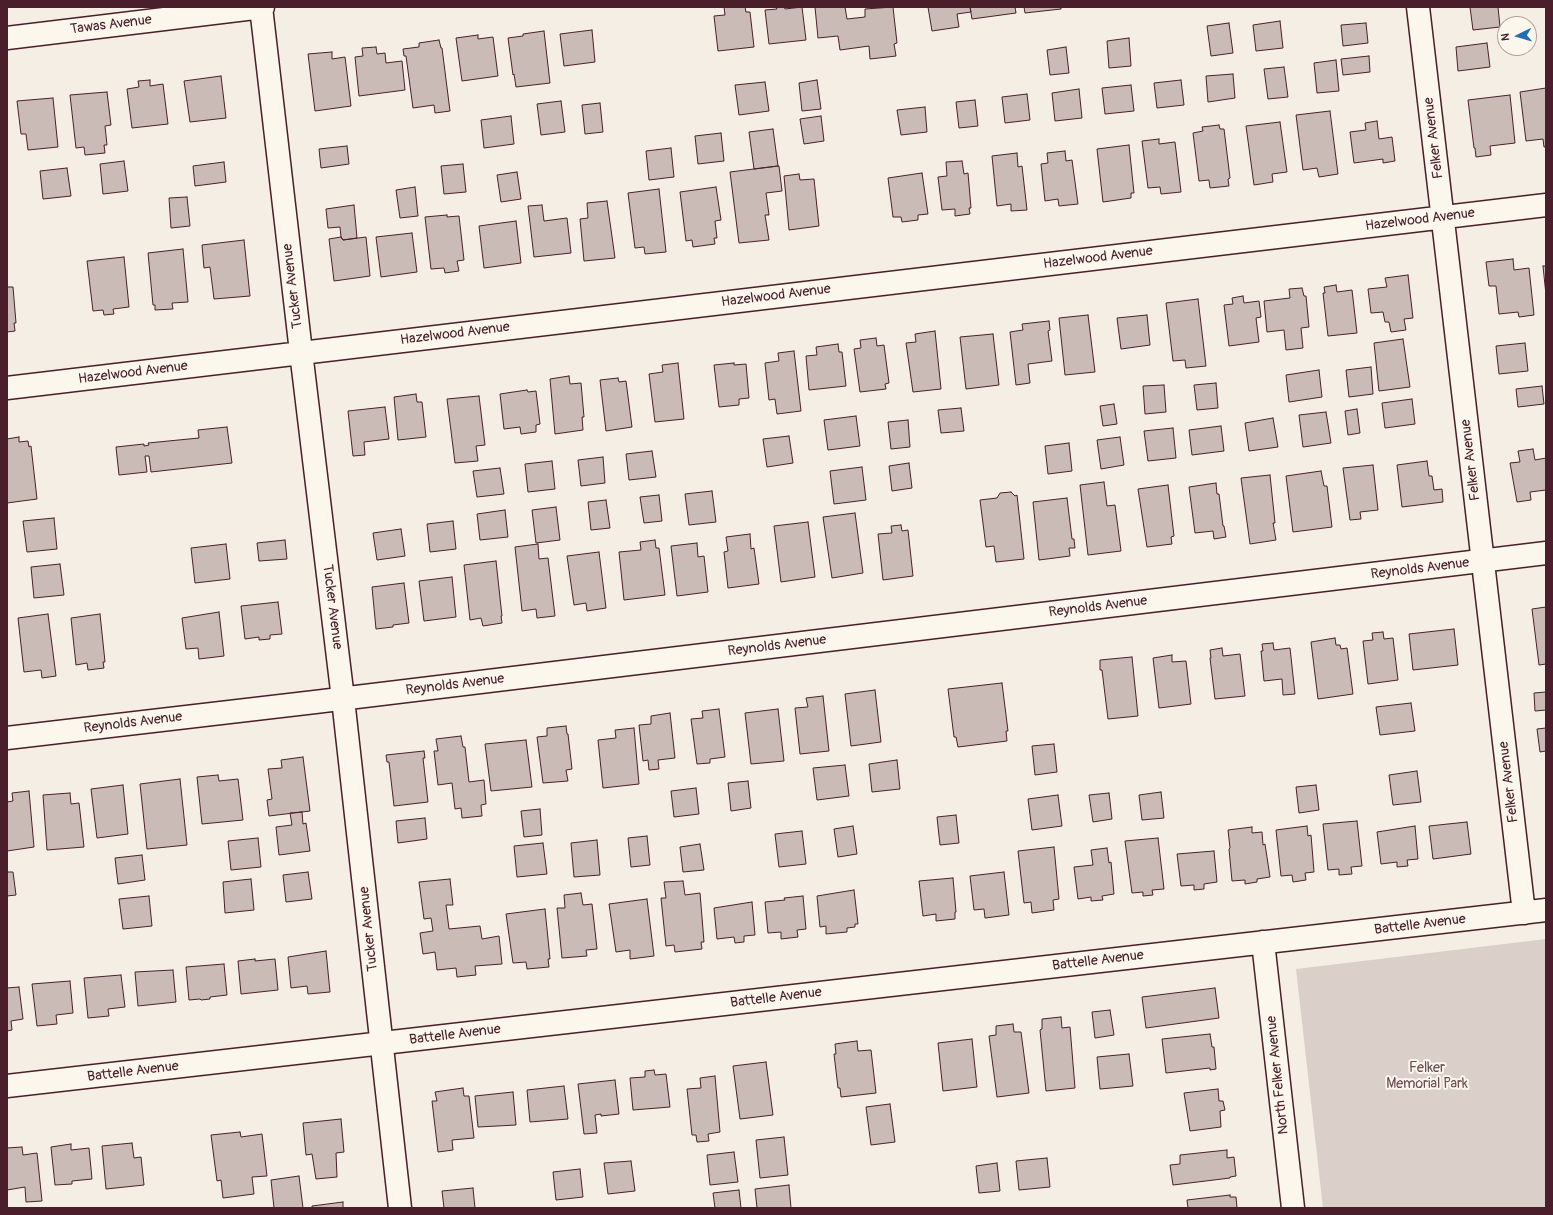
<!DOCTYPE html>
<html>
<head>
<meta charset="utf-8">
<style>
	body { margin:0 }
	#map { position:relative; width:1553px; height:1215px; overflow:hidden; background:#f4eee4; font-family:Pangolin,sans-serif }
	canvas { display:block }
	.frame { position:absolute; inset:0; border:8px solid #4a1f2b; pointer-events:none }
	.north { position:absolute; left:1497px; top:16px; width:40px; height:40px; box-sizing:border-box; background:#fbf7ec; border:1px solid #b4a19f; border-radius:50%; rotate:265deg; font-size:11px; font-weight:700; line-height:16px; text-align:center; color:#4a1f2b }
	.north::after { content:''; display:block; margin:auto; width:14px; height:18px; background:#1f6fb2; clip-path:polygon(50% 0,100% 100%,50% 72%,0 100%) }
</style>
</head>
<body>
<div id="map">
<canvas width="1553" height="1215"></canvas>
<div class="frame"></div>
<div class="north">N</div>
</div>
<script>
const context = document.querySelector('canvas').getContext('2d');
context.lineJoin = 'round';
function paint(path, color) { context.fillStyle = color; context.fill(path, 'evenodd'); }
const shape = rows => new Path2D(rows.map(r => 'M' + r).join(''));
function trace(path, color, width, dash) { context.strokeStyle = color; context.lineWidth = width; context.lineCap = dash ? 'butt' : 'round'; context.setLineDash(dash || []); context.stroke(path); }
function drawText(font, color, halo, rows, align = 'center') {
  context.font = font + ' Pangolin,sans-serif'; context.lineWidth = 4; context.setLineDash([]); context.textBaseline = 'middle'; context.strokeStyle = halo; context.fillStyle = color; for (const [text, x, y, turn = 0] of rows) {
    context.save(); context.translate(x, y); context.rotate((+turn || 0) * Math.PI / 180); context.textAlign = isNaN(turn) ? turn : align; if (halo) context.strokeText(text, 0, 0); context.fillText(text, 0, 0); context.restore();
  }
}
const green = shape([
	[1546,939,1546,1208,1323,1208,1296,969]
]);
const building = shape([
	[724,7,745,7,746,12,750,12,754,47,718,51,714,16,725,15,724,7],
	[776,7,784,7,785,9,802,7,806,40,769,44,765,10,777,9,776,7],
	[815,7,845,7,847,19,865,17,865,9,893,7,897,43,894,44,896,56,870,59,869,46,840,50,838,36,818,38,815,7],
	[928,7,970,7,971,12,957,14,959,27,932,31,928,7],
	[970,7,1015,7,1016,13,972,19,970,7],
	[1024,7,1061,7,1061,9,1025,13,1024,7],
	[1470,7,1498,7,1500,27,1473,30,1470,7],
	[1280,21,1283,48,1256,51,1253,25,1280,21],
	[1229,23,1233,53,1211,56,1207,26,1229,23],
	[1366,23,1368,43,1343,46,1341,25,1366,23],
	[592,30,595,62,564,66,560,34,592,30],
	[544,31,550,83,516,87,514,74,513,75,508,38,523,36,523,34,544,31],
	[478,35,478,39,493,37,498,76,462,81,456,38,478,35],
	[1129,38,1131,66,1109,68,1107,41,1129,38],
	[439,40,441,48,442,48,450,111,435,113,434,105,413,108,406,56,404,56,403,49,419,47,419,43,439,40],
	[1487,43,1490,67,1458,71,1456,47,1487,43],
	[376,47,377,54,385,53,386,63,402,61,405,90,359,96,355,57,363,56,362,48,376,47],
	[1066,47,1069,73,1050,75,1047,50,1066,47],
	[332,52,332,59,345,57,351,106,315,111,308,54,332,52],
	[1369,56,1370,72,1343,75,1341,59,1369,56],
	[1336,60,1339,91,1317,93,1314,63,1336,60],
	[1284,67,1288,97,1268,99,1264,69,1284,67],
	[1233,74,1235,98,1208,102,1206,76,1233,74],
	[221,76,226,118,190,122,184,81,221,76],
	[150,80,150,86,163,84,168,124,132,128,127,89,139,87,138,81,150,80],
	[817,80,821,109,802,111,799,83,817,80],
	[1181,80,1184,105,1157,108,1154,83,1181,80],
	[765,82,769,111,739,115,735,85,765,82],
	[1131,85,1134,111,1105,114,1102,88,1131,85],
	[1546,88,1546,147,1544,147,1543,139,1526,141,1520,92,1546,88],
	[1079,89,1082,118,1055,121,1052,93,1079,89],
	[107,92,111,125,105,126,107,145,104,145,105,153,85,155,84,147,76,148,70,95,107,92],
	[1027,94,1030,120,1005,123,1002,97,1027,94],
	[1510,95,1515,143,1490,146,1491,155,1476,157,1475,148,1474,148,1468,100,1510,95],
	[53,98,58,147,28,150,26,134,21,134,17,101,53,98],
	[975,100,978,126,959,128,956,102,975,100],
	[561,101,565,132,541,135,537,104,561,101],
	[600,103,603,132,585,134,582,105,600,103],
	[925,107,927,132,901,135,897,110,925,107],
	[1330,111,1338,174,1319,177,1317,168,1303,170,1296,115,1330,111],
	[511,116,514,144,484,148,481,120,511,116],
	[821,116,824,141,804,144,800,119,821,116],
	[1377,121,1379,139,1392,137,1395,161,1383,163,1383,159,1354,163,1350,132,1366,130,1365,123,1377,121],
	[1280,122,1287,172,1272,174,1273,182,1254,185,1246,126,1280,122],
	[1219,125,1220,129,1224,129,1230,178,1228,179,1229,186,1210,188,1209,180,1199,181,1193,133,1203,131,1202,127,1219,125],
	[773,129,778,166,754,169,749,132,773,129],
	[721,133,724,161,698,164,695,136,721,133],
	[1159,139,1159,144,1175,142,1181,192,1161,194,1160,187,1148,188,1142,141,1159,139],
	[1129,145,1134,193,1131,193,1131,198,1103,202,1097,149,1129,145],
	[347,146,349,164,321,168,319,149,347,146],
	[671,148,674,177,649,180,646,151,671,148],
	[1065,151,1066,161,1072,160,1078,204,1059,206,1058,199,1045,201,1041,164,1048,163,1047,153,1065,151],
	[1017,153,1018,167,1022,166,1027,210,1011,211,1011,204,997,206,992,156,1017,153],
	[124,161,128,191,103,194,100,164,124,161],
	[962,161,964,174,968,173,971,208,969,208,970,214,955,216,955,209,942,210,938,177,947,176,946,162,962,161],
	[224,162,226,182,195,186,193,166,224,162],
	[463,164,466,192,444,194,441,166,463,164],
	[778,166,779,166,782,191,766,193,769,215,765,215,769,240,739,243,730,172,778,166],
	[67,168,71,196,43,199,40,171,67,168],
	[517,172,521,199,501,202,497,175,517,172],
	[922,173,928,214,918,215,918,220,902,222,901,217,893,217,888,178,922,173],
	[799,174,800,180,814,179,819,226,789,230,784,176,799,174],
	[415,187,418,216,400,218,396,190,415,187],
	[716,187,721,220,715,221,717,238,714,238,715,244,693,247,692,240,686,241,680,192,716,187],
	[659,189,666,252,645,254,644,247,635,248,628,193,659,189],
	[187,197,190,226,171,228,169,198,187,197],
	[607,201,615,258,584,261,580,219,588,218,587,203,607,201],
	[354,205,357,238,343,240,341,237,340,227,328,228,326,209,354,205],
	[542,205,544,221,567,218,571,253,534,257,528,206,542,205],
	[447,215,447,217,459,216,464,260,457,261,459,271,445,273,444,268,431,269,425,217,447,215],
	[516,221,521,263,484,268,479,226,516,221],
	[412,233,417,272,381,277,376,237,412,233],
	[341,237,343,240,366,237,370,276,334,281,329,239,341,237],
	[244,240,250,296,214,299,210,267,204,268,202,245,244,240],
	[183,249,188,302,172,303,173,309,155,310,155,305,153,305,148,253,183,249],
	[124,257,129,307,113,309,114,314,104,315,103,310,93,311,87,261,124,257],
	[1513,259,1514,270,1529,268,1534,315,1519,317,1518,312,1499,314,1496,286,1489,286,1486,262,1513,259],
	[1543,266,1546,266,1546,295,1543,266],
	[1408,275,1413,318,1404,319,1406,330,1391,332,1389,322,1385,322,1383,312,1371,313,1368,289,1387,287,1385,278,1408,275],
	[1336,285,1337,292,1352,290,1357,333,1328,336,1323,293,1325,293,1324,287,1336,285],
	[7,287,13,287,16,323,14,323,15,331,7,332,7,287],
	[1302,288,1304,296,1306,296,1309,327,1301,328,1303,348,1286,350,1284,330,1267,332,1264,301,1290,298,1289,289,1302,288],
	[1243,296,1244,303,1259,301,1261,317,1256,318,1259,342,1229,346,1224,305,1233,304,1232,298,1243,296],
	[1198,299,1206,366,1186,368,1185,360,1173,361,1166,303,1198,299],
	[1088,315,1095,372,1065,375,1059,318,1088,315],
	[1147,315,1150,345,1121,349,1117,318,1147,315],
	[1049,321,1050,330,1048,331,1052,361,1028,364,1030,383,1016,385,1010,332,1023,330,1022,324,1049,321],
	[935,331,941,389,913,392,906,343,916,342,915,334,935,331],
	[993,334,999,385,966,389,960,337,993,334],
	[876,338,877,346,884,345,889,383,885,384,886,389,860,392,854,349,861,348,860,340,876,338],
	[1403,339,1410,387,1379,391,1374,343,1403,339],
	[1525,343,1528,371,1499,374,1496,346,1525,343],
	[838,344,839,352,842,352,846,386,809,390,806,356,817,355,816,347,838,344],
	[794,351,801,411,777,414,775,399,769,400,765,363,779,361,778,353,794,351],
	[678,363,684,419,655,422,649,374,663,372,662,365,678,363],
	[734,363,734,365,746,364,749,398,739,399,739,405,719,407,714,365,734,363],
	[1371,367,1373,394,1349,397,1346,370,1371,367],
	[1319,370,1322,397,1289,402,1286,375,1319,370],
	[569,376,570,384,581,383,584,417,582,417,583,430,555,434,550,379,569,376],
	[618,378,619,382,626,381,632,427,606,431,600,380,618,378],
	[1216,383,1218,408,1197,410,1194,385,1216,383],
	[1164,385,1166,412,1145,414,1143,386,1164,385],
	[1542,386,1544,404,1518,407,1516,389,1542,386],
	[527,390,528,392,536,391,540,424,536,425,536,432,521,434,520,427,504,429,500,394,527,390],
	[416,394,417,402,422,402,426,437,398,440,394,397,416,394],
	[479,396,485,445,476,446,478,461,455,463,447,399,479,396],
	[1412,399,1415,424,1385,428,1382,403,1412,399],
	[1114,404,1117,424,1103,426,1100,406,1114,404],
	[385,407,389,439,364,442,365,455,353,456,348,411,385,407],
	[961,408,964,431,941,433,938,410,961,408],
	[1357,409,1360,433,1348,435,1345,411,1357,409],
	[1326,412,1331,443,1303,447,1299,415,1326,412],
	[856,416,860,446,828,450,824,420,856,416],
	[1273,418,1278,447,1249,451,1245,423,1273,418],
	[908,420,910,447,891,449,888,422,908,420],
	[1221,426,1224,451,1192,455,1189,430,1221,426],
	[227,427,232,463,151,472,149,456,145,456,147,472,119,475,116,447,144,444,144,446,149,445,148,443,199,438,198,430,227,427],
	[1173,428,1176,458,1148,461,1144,431,1173,428],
	[789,436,793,463,767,467,763,439,789,436],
	[19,437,19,442,28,441,29,447,31,446,37,499,7,503,7,439,19,437],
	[1120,437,1124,465,1101,469,1097,440,1120,437],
	[1069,443,1072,471,1048,474,1045,446,1069,443],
	[1533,449,1535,460,1546,458,1546,490,1530,492,1531,500,1517,502,1510,463,1520,462,1518,451,1533,449],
	[652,451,656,477,629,480,626,454,652,451],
	[603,457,605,483,581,486,578,460,603,457],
	[552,461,555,489,528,492,525,464,552,461],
	[1427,461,1429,476,1432,476,1434,490,1442,489,1443,502,1402,507,1397,465,1427,461],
	[909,463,912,488,892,491,889,466,909,463],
	[1373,465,1378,510,1360,512,1361,519,1350,520,1343,468,1373,465],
	[862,467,866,500,834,504,830,471,862,467],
	[500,468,504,494,477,497,473,471,500,468],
	[1321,471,1324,486,1327,486,1332,527,1293,532,1286,476,1321,471],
	[1270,475,1275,523,1273,523,1276,540,1250,544,1241,478,1270,475],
	[1104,482,1107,506,1115,505,1121,551,1088,555,1080,485,1104,482],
	[1216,483,1217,494,1219,494,1223,526,1224,526,1226,537,1214,539,1213,531,1195,533,1189,487,1216,483],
	[1168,485,1174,536,1171,537,1172,544,1147,547,1138,489,1168,485],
	[712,491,716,522,689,525,685,494,712,491],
	[1011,492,1015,496,1017,495,1024,559,996,562,994,546,986,547,980,500,997,498,1000,493,1011,492],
	[659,495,662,521,644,523,640,497,659,495],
	[1067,498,1072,539,1074,539,1075,548,1069,548,1070,556,1039,560,1033,502,1067,498],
	[606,500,610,528,591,530,588,502,606,500],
	[556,507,560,540,536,543,532,510,556,507],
	[505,510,508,537,480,540,477,514,505,510],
	[855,513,863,573,832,578,823,517,855,513],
	[54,518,57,549,27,552,23,521,54,518],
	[453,521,456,549,430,552,427,524,453,521],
	[808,522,815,577,781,582,774,526,808,522],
	[901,525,902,531,908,530,913,576,883,580,878,534,892,533,891,526,901,525],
	[401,529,405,556,377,560,373,533,401,529],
	[750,534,751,549,754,548,759,584,728,588,724,552,728,551,726,537,750,534],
	[285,540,287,559,259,561,257,543,285,540],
	[655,540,656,548,659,548,665,595,624,600,619,552,641,550,640,542,655,540],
	[697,543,698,557,704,556,708,592,677,596,671,546,697,543],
	[226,544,230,579,195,583,191,548,226,544],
	[538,544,539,559,548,558,555,616,537,618,536,609,522,611,515,547,538,544],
	[599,552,606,608,587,611,586,603,574,605,567,556,599,552],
	[496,561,502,616,501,616,502,623,483,626,481,618,470,620,464,565,496,561],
	[60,564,64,595,34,598,31,567,60,564],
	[452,577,456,617,424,621,419,581,452,577],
	[404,583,409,623,393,625,393,627,376,629,372,587,404,583],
	[278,602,282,634,270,635,270,639,259,640,259,637,245,639,241,606,278,602],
	[1546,607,1546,664,1539,665,1532,609,1546,607],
	[219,612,224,656,199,659,198,648,186,649,182,618,219,612],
	[48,614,56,676,42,678,41,670,24,672,18,618,48,614],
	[100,614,105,662,103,662,104,668,88,670,87,663,76,665,71,618,100,614],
	[1454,629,1458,665,1413,670,1409,634,1454,629],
	[1383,632,1384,639,1393,638,1398,680,1368,684,1363,641,1373,640,1372,633,1383,632],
	[1335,638,1336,645,1340,645,1341,649,1347,648,1353,694,1318,699,1311,642,1335,638],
	[1273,643,1274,650,1290,648,1295,694,1283,695,1282,679,1264,681,1261,651,1263,651,1262,644,1273,643],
	[1222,648,1223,656,1240,654,1245,696,1215,699,1210,658,1211,658,1210,650,1222,648],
	[1172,655,1172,662,1186,661,1191,704,1159,708,1153,658,1172,655],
	[1132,657,1138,716,1108,719,1102,670,1100,670,1100,660,1132,657],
	[1002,683,1008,731,1006,731,1007,741,958,747,956,737,954,737,948,689,1002,683],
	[875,690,881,742,851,746,845,694,875,690],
	[1546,692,1546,710,1535,711,1534,693,1546,692],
	[823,696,829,751,800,754,795,708,808,707,806,698,823,696],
	[1411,703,1415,731,1380,735,1376,707,1411,703],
	[719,709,725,757,710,759,710,763,697,764,691,719,703,718,702,711,719,709],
	[778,709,784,761,751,764,745,713,778,709],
	[670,713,675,758,658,760,659,769,649,770,648,760,643,761,639,725,651,724,651,716,670,713],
	[566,726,567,734,568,734,572,769,566,770,568,781,543,783,537,737,547,736,547,728,566,726],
	[634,728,639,784,603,788,598,740,616,738,615,730,634,728],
	[1546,728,1546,751,1540,752,1537,729,1546,728],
	[461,736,463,747,465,747,469,782,484,780,486,804,481,805,482,816,462,818,461,808,455,809,452,783,438,785,434,751,438,751,436,739,461,736],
	[526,740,532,787,491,791,485,744,526,740],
	[1054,744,1057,772,1035,775,1032,746,1054,744],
	[424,751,425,758,423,758,428,802,394,806,389,762,387,762,386,755,424,751],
	[303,757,310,811,269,816,267,800,272,799,268,769,282,768,281,760,303,757],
	[897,760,900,789,872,792,869,764,897,760],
	[845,765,849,796,817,800,813,768,845,765],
	[1417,771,1421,802,1393,805,1389,775,1417,771],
	[218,775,219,781,238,779,243,820,202,824,197,777,218,775],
	[180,779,187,845,147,849,140,784,180,779],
	[748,781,751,808,731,811,728,783,748,781],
	[123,785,128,834,97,838,91,789,123,785],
	[1316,785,1319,810,1299,813,1296,787,1316,785],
	[696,788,699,814,674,817,671,791,696,788],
	[29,791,34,847,7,851,7,802,13,801,12,793,29,791],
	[1161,792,1164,818,1142,820,1139,795,1161,792],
	[70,793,71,804,79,803,84,847,47,850,43,795,70,793],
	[1109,793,1112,819,1093,822,1089,795,1109,793],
	[1058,795,1062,826,1032,830,1028,799,1058,795],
	[540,809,542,835,524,837,521,811,540,809],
	[302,812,303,824,306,823,310,851,279,855,276,827,292,825,290,813,302,812],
	[956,815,959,843,940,845,937,817,956,815],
	[425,818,427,839,398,843,396,821,425,818],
	[1357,821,1362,866,1351,867,1352,874,1339,875,1339,869,1328,870,1323,824,1357,821],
	[1467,822,1471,854,1433,859,1429,826,1467,822],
	[853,826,857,854,838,857,834,829,853,826],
	[1307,826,1308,836,1311,835,1314,872,1305,873,1306,880,1293,882,1292,875,1281,876,1276,830,1307,826],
	[1415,826,1418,859,1407,860,1408,866,1397,867,1397,862,1381,864,1377,832,1415,826],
	[1252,827,1252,833,1262,832,1263,845,1265,844,1270,877,1257,879,1257,882,1245,884,1245,880,1232,881,1229,849,1230,848,1228,830,1252,827],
	[802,831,806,864,779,867,775,834,802,831],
	[647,836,650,865,631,867,628,838,647,836],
	[258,838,261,867,231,870,228,841,258,838],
	[1158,838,1164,889,1152,890,1153,895,1143,896,1143,892,1132,893,1125,841,1158,838],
	[597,840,600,875,574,877,571,843,597,840],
	[543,843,547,874,517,877,514,846,543,843],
	[700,844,704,870,683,872,680,847,700,844],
	[1054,847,1059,899,1053,900,1054,910,1032,913,1031,902,1024,903,1018,851,1054,847],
	[1107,848,1109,863,1111,862,1114,894,1102,896,1103,900,1091,901,1091,897,1078,899,1074,867,1093,865,1091,850,1107,848],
	[1214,851,1217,882,1204,884,1204,889,1194,890,1194,885,1181,886,1177,854,1214,851],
	[142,855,145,880,118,884,115,858,142,855],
	[7,872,13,872,16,895,7,896,7,872],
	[308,872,312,899,286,902,283,875,308,872],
	[1004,872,1009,915,985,918,984,909,974,910,970,876,1004,872],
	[953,878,956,912,955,912,955,919,936,921,936,914,923,916,919,881,953,878],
	[251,879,254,910,225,913,223,882,251,879],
	[450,879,453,905,446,905,449,929,480,926,482,939,499,936,502,964,475,966,476,975,457,977,456,968,437,970,435,952,423,954,420,933,433,931,431,918,424,919,419,882,450,879],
	[683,881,685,895,700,893,704,942,701,942,702,949,675,952,674,945,666,946,661,898,666,898,664,882,683,881],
	[854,890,858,924,855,924,855,927,847,928,847,932,826,934,826,926,820,927,817,896,854,890],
	[581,893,583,905,592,904,597,949,586,950,587,956,562,958,557,908,565,908,564,895,581,893],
	[149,896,152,926,123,929,119,899,149,896],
	[803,896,806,929,797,930,798,937,781,939,781,932,768,933,765,902,785,900,784,898,803,896],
	[647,899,654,956,630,959,630,950,616,952,609,904,647,899],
	[752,902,755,935,744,936,744,942,735,943,734,937,717,939,714,908,752,902],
	[545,909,550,959,548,959,549,967,527,969,526,962,513,963,506,914,545,909],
	[326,951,330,992,308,994,307,986,291,988,288,957,326,951],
	[255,959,255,961,275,959,278,990,241,994,238,961,255,959],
	[224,964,227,995,210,997,210,999,201,1000,200,999,189,1000,186,967,224,964],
	[173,970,176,1002,138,1006,135,972,173,970],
	[121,975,125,1007,108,1009,109,1016,88,1018,84,978,121,975],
	[70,981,73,1013,56,1015,57,1024,37,1026,32,984,70,981],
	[19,987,23,1019,11,1021,12,1030,7,1031,7,988,19,987],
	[1215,988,1219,1018,1146,1028,1142,997,1215,988],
	[1110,1010,1114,1035,1095,1038,1092,1012,1110,1010],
	[1061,1017,1062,1028,1070,1027,1075,1088,1046,1091,1040,1030,1042,1029,1042,1019,1061,1017],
	[1013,1024,1014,1032,1021,1032,1029,1093,997,1097,989,1036,996,1035,996,1026,1013,1024],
	[1210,1034,1212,1047,1214,1047,1216,1069,1210,1070,1210,1068,1166,1073,1162,1039,1210,1034],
	[972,1039,977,1087,943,1091,938,1043,972,1039],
	[857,1041,858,1051,871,1050,876,1093,841,1097,840,1088,838,1088,834,1054,836,1054,835,1044,857,1041],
	[1129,1054,1133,1086,1100,1089,1097,1057,1129,1054],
	[766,1062,773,1115,740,1119,733,1066,766,1062],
	[654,1070,655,1075,666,1074,670,1107,633,1110,630,1078,645,1077,645,1071,654,1070],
	[715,1076,720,1132,708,1134,709,1141,697,1142,696,1135,692,1135,687,1089,701,1088,700,1078,715,1076],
	[615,1080,619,1114,601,1116,601,1114,595,1115,597,1133,584,1134,578,1084,615,1080],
	[564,1086,568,1119,530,1122,527,1090,564,1086],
	[463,1088,464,1096,469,1096,474,1138,452,1140,453,1150,438,1152,432,1101,437,1101,435,1092,463,1088],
	[1218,1089,1219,1101,1223,1101,1225,1110,1220,1111,1221,1127,1190,1131,1184,1093,1218,1089],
	[513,1092,516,1125,478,1127,475,1096,513,1092],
	[890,1104,895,1142,871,1145,866,1107,890,1104],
	[341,1119,344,1152,336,1153,337,1177,316,1179,312,1154,306,1155,303,1123,341,1119],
	[240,1132,241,1137,262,1134,267,1176,252,1177,254,1194,223,1198,221,1180,217,1181,211,1135,240,1132],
	[784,1137,788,1175,760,1178,756,1140,784,1137],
	[132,1143,134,1158,141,1157,144,1185,106,1189,102,1146,132,1143],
	[71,1144,71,1150,89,1148,92,1179,72,1181,72,1184,55,1185,51,1147,71,1144],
	[22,1147,23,1155,37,1153,42,1201,26,1202,25,1187,7,1190,7,1148,22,1147],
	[1227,1150,1227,1158,1234,1157,1236,1176,1230,1177,1230,1178,1173,1185,1170,1165,1180,1164,1180,1155,1227,1150],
	[734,1152,738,1182,710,1185,707,1155,734,1152],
	[1047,1158,1050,1187,1019,1190,1016,1161,1047,1158],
	[631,1161,635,1191,608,1194,604,1163,631,1161],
	[997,1163,1000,1191,979,1193,976,1166,997,1163],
	[580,1169,583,1197,556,1200,553,1172,580,1169],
	[299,1176,303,1208,274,1208,271,1180,299,1176],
	[789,1185,791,1208,757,1208,755,1189,789,1185],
	[473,1188,475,1208,444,1208,442,1191,473,1188],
	[739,1190,741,1208,715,1208,713,1193,739,1190],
	[1230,1195,1230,1197,1236,1197,1237,1208,1188,1208,1187,1200,1230,1195],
	[343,1202,343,1208,312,1208,312,1206,343,1202]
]);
const minor = shape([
	[261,7,301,352,343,699,400,1208],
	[1418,7,1524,913],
	[7,38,263,7],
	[7,388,1546,205],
	[7,738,315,702,1546,553],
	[1263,942,1293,1208],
	[7,1086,1546,910]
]);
const streetNames = [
	["Tawas Avenue",111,25,-7],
	["Felker Avenue",1434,138,-97],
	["Hazelwood Avenue",1420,220,-7],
	["Hazelwood Avenue",1098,258,-7],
	["Tucker Avenue",293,286,-97],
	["Hazelwood Avenue",776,296,-7],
	["Hazelwood Avenue",455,334,-7],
	["Hazelwood Avenue",133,373,-7],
	["Felker Avenue",1471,460,-97],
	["Reynolds Avenue",1420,569,-7],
	["Tucker Avenue",332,607,83],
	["Reynolds Avenue",1098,607,-7],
	["Reynolds Avenue",777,646,-7],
	["Reynolds Avenue",455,685,-7],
	["Reynolds Avenue",133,723,-7],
	["Felker Avenue",1509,782,-97],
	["Battelle Avenue",1420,925,-7],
	["Tucker Avenue",369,929,-96],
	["Battelle Avenue",1098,961,-7],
	["Battelle Avenue",776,998,-7],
	["Battelle Avenue",455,1035,-7],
	["Battelle Avenue",133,1072,-7],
	["North Felker Avenue",1278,1075,-96]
];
const parkNames = [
	["Felker",1427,1068],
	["Memorial Park",1427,1084]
];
paint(green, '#dbd0c9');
paint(building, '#cabbb6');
trace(building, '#4a1f2b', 1);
trace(minor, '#4a1f2b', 25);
trace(minor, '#fbf7ec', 22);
drawText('14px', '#4a1f2b', '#fbf7ec', streetNames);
drawText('14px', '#6e4b52', '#fbf7ec', parkNames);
</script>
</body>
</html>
